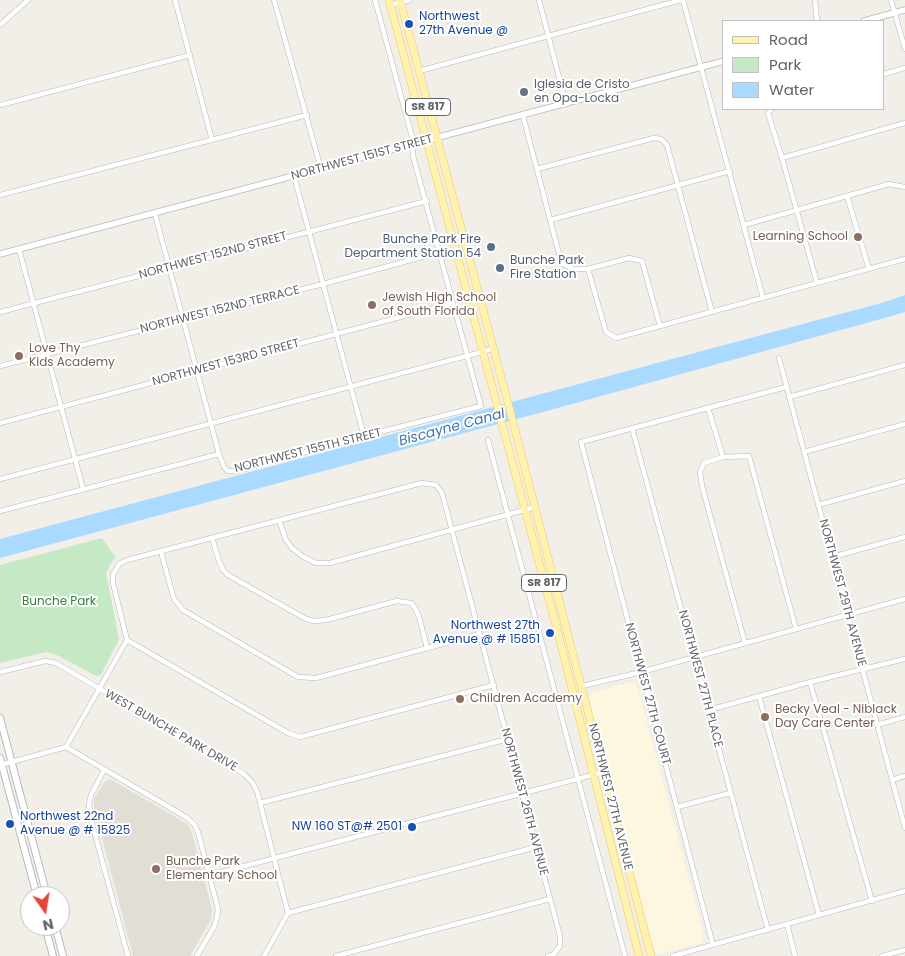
<!DOCTYPE html>
<html>
<head>
<meta charset="utf-8">
<style>
	body { margin:0 }
	#map { position:relative; width:905px; height:956px; overflow:hidden; background:#f1efe8; font-family:Poppins,sans-serif }
	canvas { display:block }
	.legend { position:absolute; left:722px; top:20px; width:162px; height:90px; box-sizing:border-box; background:#fff; border:1px solid #bfc1c3; margin:0; padding:6px 9px; list-style:none; font-size:15px; color:#5f6368 }
	.legend li { display:flex; align-items:center; gap:10px; height:25px }
	.legend b { width:25px; border:1px solid #bfc1c3 }
	.north { position:absolute; left:20px; top:886px; width:50px; height:50px; box-sizing:border-box; background:#fff; border:1px solid #bfc1c3; border-radius:50%; rotate:167deg; font-size:14px; font-weight:700; line-height:20px; text-align:center; color:#5f6368 }
	.north::after { content:''; display:block; margin:auto; width:18px; height:22px; background:#ea4335; clip-path:polygon(50% 0,100% 100%,50% 72%,0 100%) }
</style>
</head>
<body>
<div id="map">
<canvas width="905" height="956"></canvas>
<ul class="legend">
<li><b style="height:6px;background:#fff2af"></b>Road</li>
<li><b style="height:14px;background:#c5e8c5"></b>Park</li>
<li><b style="height:14px;background:#aadaff"></b>Water</li>
</ul>
<div class="north">N</div>
</div>
<script>
const context = document.querySelector('canvas').getContext('2d');
context.lineJoin = 'round';
function paint(path, color) { context.fillStyle = color; context.fill(path, 'evenodd'); }
const shape = rows => new Path2D(rows.map(r => 'M' + r).join(''));
function trace(path, color, width, dash) { context.strokeStyle = color; context.lineWidth = width; context.lineCap = dash ? 'butt' : 'round'; context.setLineDash(dash || []); context.stroke(path); }
function drawText(font, color, halo, rows, align = 'center') {
  context.font = font + ' Poppins,sans-serif'; context.lineWidth = 4; context.setLineDash([]); context.textBaseline = 'middle'; context.strokeStyle = halo; context.fillStyle = color; for (const [text, x, y, turn = 0] of rows) {
    context.save(); context.translate(x, y); context.rotate((+turn || 0) * Math.PI / 180); context.textAlign = isNaN(turn) ? turn : align; if (halo) context.strokeText(text, 0, 0); context.fillText(text, 0, 0); context.restore();
  }
}
const commercial = shape([
	[631,682,637,685,704,936,702,943,659,954,654,951,589,699,590,696,593,692]
]);
const education = shape([
	[110,779,179,819,189,826,192,833,212,909,211,919,190,956,133,956,94,807,94,799,104,782]
]);
const green = shape([
	[102,538,116,558,112,561,106,573,119,639,101,675,96,676,55,654,46,652,0,663,0,565]
]);
const water = shape([
	[905,295,905,312,888,317,565,406,0,558,0,539,885,302]
]);
const minor = shape([
	[175,0,212,140],
	[274,0,321,169],
	[539,0,566,104],
	[683,0,763,298],
	[815,0,817,21],
	[891,0,905,49],
	[390,5,410,0],
	[0,25,28,0],
	[419,71,681,0],
	[884,74,905,68],
	[0,105,190,55],
	[772,109,768,113,782,158,817,283],
	[523,116,558,250,564,265,574,269,588,269,629,258,642,261,660,326],
	[782,158,905,123],
	[537,169,654,138,661,139,667,145,712,312],
	[294,176,364,436],
	[0,195,307,115],
	[847,196,869,269],
	[155,214,219,454,224,467,228,471,237,471,364,436,481,406,413,156,412,137,375,0],
	[550,220,730,171],
	[744,225,889,184,905,187],
	[19,249,83,489],
	[588,269,606,332,616,338,905,259],
	[0,312,427,201],
	[779,358,905,828],
	[0,366,323,284,440,252],
	[789,397,905,365],
	[708,408,723,457],
	[0,423,453,303],
	[632,428,768,930],
	[488,440,625,956],
	[804,452,905,424],
	[0,479,493,349],
	[818,505,905,481],
	[0,511,219,454],
	[279,520,286,540,292,548,302,556,316,563,330,563,535,507],
	[212,538,219,561,223,570,228,575,306,619,314,621,326,620,397,601,411,603,415,608,419,617,427,648],
	[161,552,174,599,183,610,298,677,316,678,480,634],
	[832,557,905,537],
	[127,640,288,733,300,737,494,685],
	[745,643,702,486,700,472,704,463,723,457,749,456,796,629],
	[0,672,45,661,56,663,244,774,252,782,257,791,288,913,264,956],
	[810,682,872,901],
	[582,686,641,672,905,599],
	[759,696,819,915],
	[709,710,810,682,905,659],
	[877,725,905,717],
	[66,747,127,640,113,583,113,575,119,564,127,560,422,483,436,485,442,493,560,936,560,946,553,955,548,956],
	[66,747,186,817,194,824,198,832,218,909,217,917,214,927,197,956],
	[0,765,66,747],
	[104,770,91,795,89,804,90,816,128,956],
	[892,780,905,776],
	[260,803,508,739],
	[677,807,730,793],
	[210,875,604,772],
	[288,913,536,847],
	[787,924,795,956],
	[713,945,581,442,786,387],
	[336,956,550,899],
	[673,956,905,891],
	[882,956,905,950]
]);
const tertiary = shape([
	[864,21,905,10],
	[0,254,724,61]
]);
const secondary = shape([
	[0,718,47,896],
	[0,758,37,896],
	[45,926,53,956],
	[55,926,63,956]
]);
const primary = shape([
	[389,0,559,637,639,956],
	[400,0,508,403,651,956]
]);
const markers = [
	[409,24,5,"#1a4fb4"],
	[524,92,5,"#6b7280"],
	[858,237,5,"#8d6e63"],
	[491,247,5,"#5c6f8a"],
	[500,268,5,"#5c6f8a"],
	[372,305,5,"#8d6e63"],
	[19,356,5,"#8d6e63"],
	[550,633,5,"#1a4fb4"],
	[460,699,5,"#8d6e63"],
	[765,717,5,"#8d6e63"],
	[10,824,5,"#1a4fb4"],
	[412,827,5,"#1a4fb4"],
	[156,869,5,"#8d6e63"]
];
const shields = [
	[428,107,45],
	[544,583,45]
];
const shieldNames = [
	["SR 817",428,107],
	["SR 817",544,583]
];
const transitNames = [
	["Northwest",419,17],
	["27th Avenue @",419,31],
	["Northwest 27th",540,626,"right"],
	["Avenue @ # 15851",540,640,"right"],
	["Northwest 22nd",20,817],
	["Avenue @ # 15825",20,831],
	["NW 160 ST@# 2501",402,827,"right"]
];
const worshipNames = [
	["Iglesia de Cristo",534,85],
	["en Opa-Locka",534,99]
];
const streetNames = [
	["NORTHWEST 151ST STREET",362,158,-15],
	["NORTHWEST 152ND STREET",213,256,-15],
	["NORTHWEST 152ND TERRACE",220,310,-14],
	["NORTHWEST 153RD STREET",226,363,-15],
	["NORTHWEST 155TH STREET",308,451,-14],
	["NORTHWEST 29TH AVENUE",842,593,75],
	["NORTHWEST 27TH PLACE",700,679,75],
	["NORTHWEST 27TH COURT",647,694,75],
	["WEST BUNCHE PARK DRIVE",171,731,30],
	["NORTHWEST 27TH AVENUE",610,797,76],
	["NORTHWEST 26TH AVENUE",524,802,75]
];
const educationNames = [
	["Learning School",848,237,"right"],
	["Jewish High School",382,298],
	["of South Florida",382,312],
	["Love Thy",29,349],
	["Kids Academy",29,363],
	["Children Academy",470,699],
	["Becky Veal - Niblack",775,710],
	["Day Care Center",775,724],
	["Bunche Park",166,862],
	["Elementary School",166,876]
];
const serviceNames = [
	["Bunche Park Fire",481,240],
	["Department Station 54",481,254],
	["Bunche Park",510,261,"left"],
	["Fire Station",510,275,"left"]
];
const parkNames = [
	["Bunche Park",59,602]
];
const waterNames = [
	["Biscayne Canal",452,428,-15]
];
paint(commercial, '#fef7e0');
paint(education, '#e1ded6');
paint(green, '#c5e8c5');
paint(water, '#aadaff');
trace(minor, '#b5b8bc', 5.5);
trace(tertiary, '#b5b8bc', 7);
trace(secondary, '#b6babf', 8);
trace(primary, '#f2c960', 8);
trace(minor, '#fff', 4.5);
trace(tertiary, '#fff', 5.5);
trace(secondary, '#fff', 6);
trace(primary, '#fff2af', 7);
for (const [x, y, r, color] of markers) { const dot = new Path2D(); dot.arc(x, y, r, 0, 2 * Math.PI); context.fillStyle = color; context.fill(dot); trace(dot, '#fff', 2); }
for (const [x, y, w] of shields) { const box = new Path2D(); box.roundRect(x - w / 2, y - 8.5, w, 17, 4); context.fillStyle = '#fff'; context.fill(box); trace(box, '#5f6368', 1); }
drawText('bold 11px', '#5f6368', null, shieldNames);
drawText('12px', '#164399', '#fff', transitNames, 'left');
drawText('12px', '#5b616d', '#fff', worshipNames, 'left');
drawText('12px', '#5f6368', '#fff', streetNames);
drawText('12px', '#785e54', '#fff', educationNames, 'left');
drawText('12px', '#4e5e75', '#fff', serviceNames, 'right');
drawText('12px', '#348238', '#fff', parkNames);
drawText('italic 14px', '#4174aa', '#fff', waterNames);
</script>
</body>
</html>
